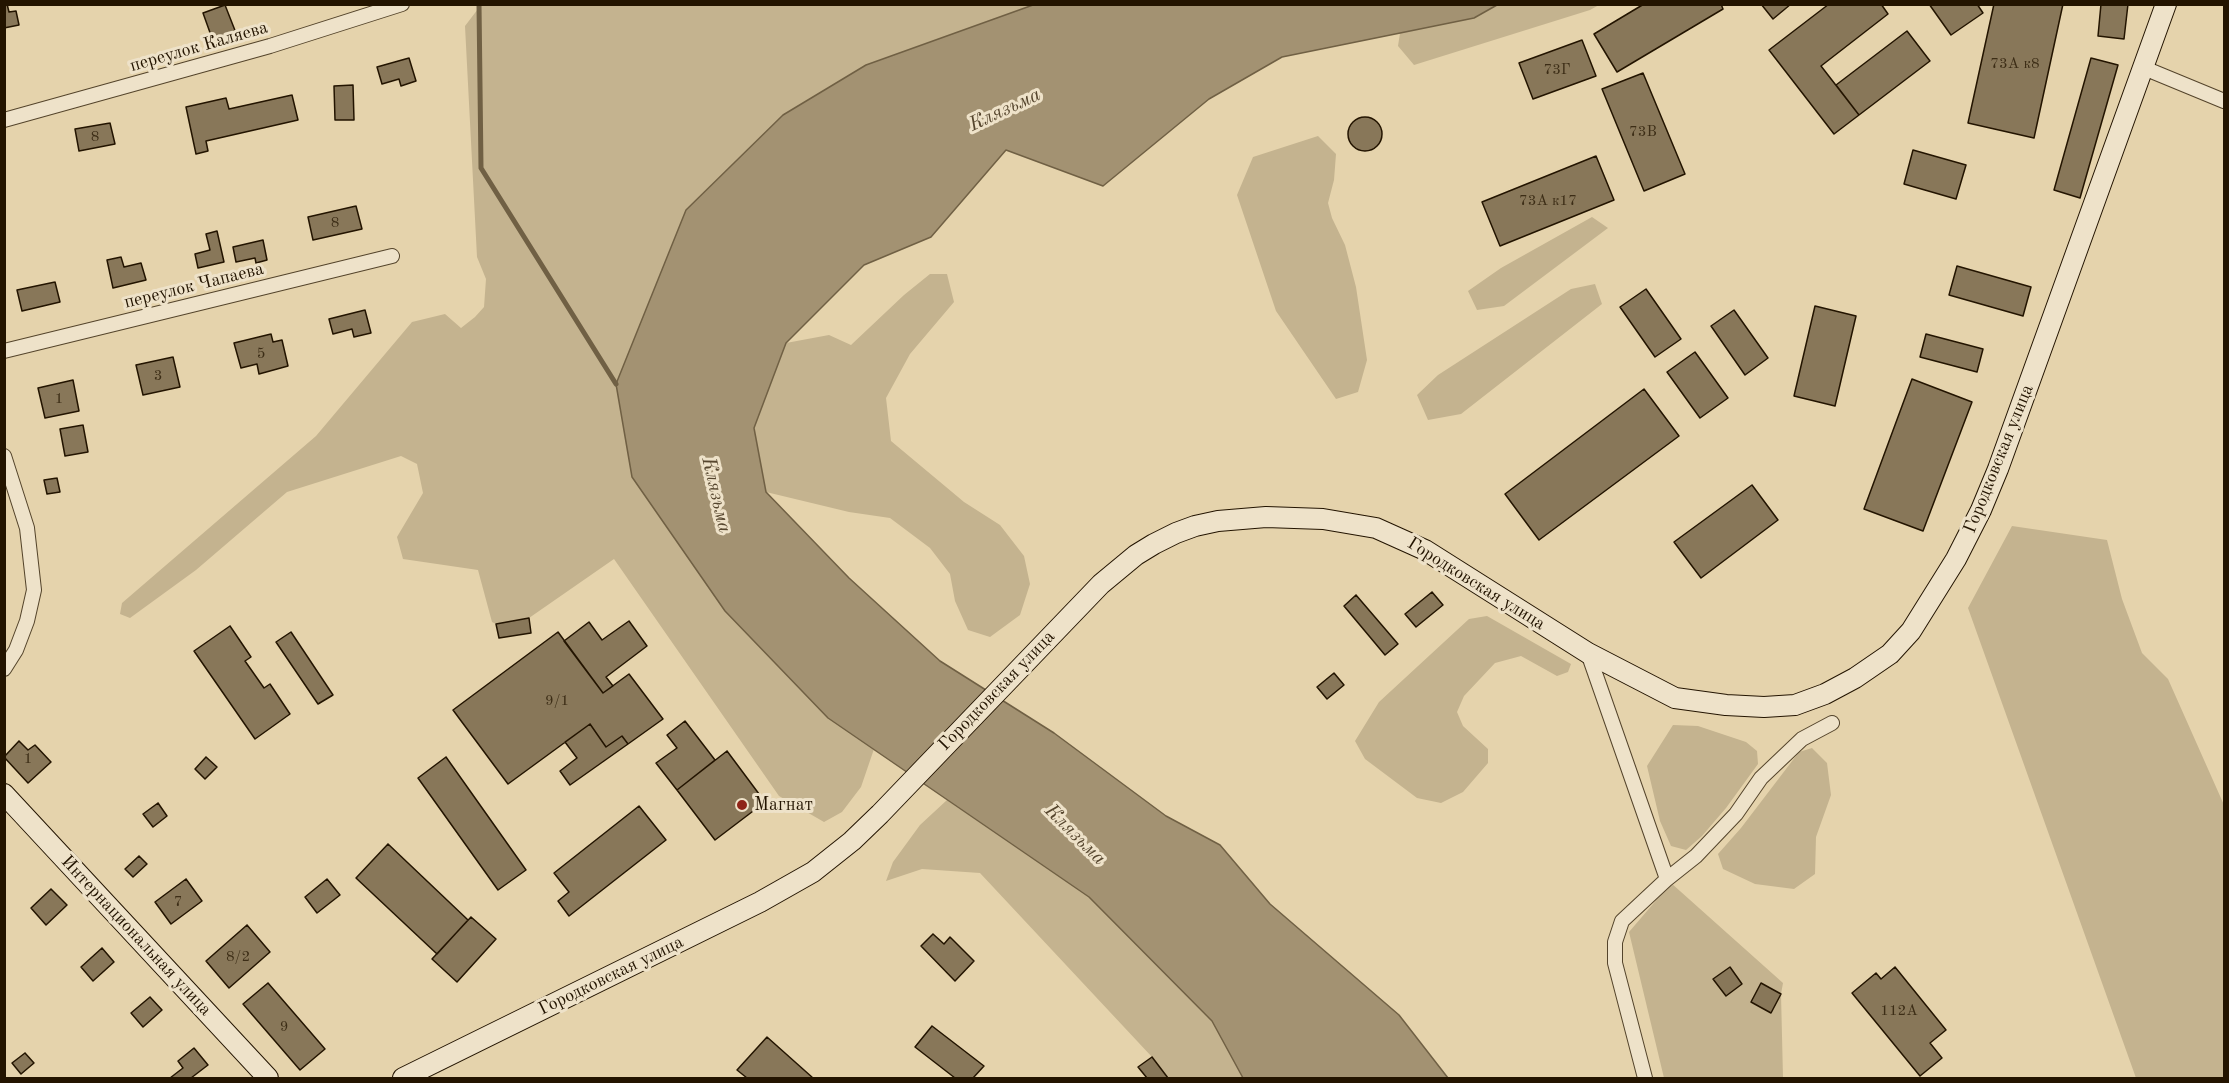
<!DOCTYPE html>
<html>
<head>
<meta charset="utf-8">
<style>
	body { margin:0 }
	#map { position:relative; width:2229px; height:1083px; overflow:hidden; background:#e5d3ac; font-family:"Old Standard TT",serif }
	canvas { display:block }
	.frame { position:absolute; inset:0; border:6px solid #231400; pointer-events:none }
</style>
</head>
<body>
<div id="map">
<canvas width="2229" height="1083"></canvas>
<div class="frame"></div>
</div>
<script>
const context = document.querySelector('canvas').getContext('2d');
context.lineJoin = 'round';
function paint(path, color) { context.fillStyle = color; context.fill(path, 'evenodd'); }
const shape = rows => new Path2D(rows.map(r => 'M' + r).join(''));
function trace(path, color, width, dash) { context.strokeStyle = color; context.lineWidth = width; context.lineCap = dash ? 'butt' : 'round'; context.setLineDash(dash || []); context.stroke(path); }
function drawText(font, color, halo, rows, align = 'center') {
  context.font = font + ' "Old Standard TT",serif'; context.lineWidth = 6; context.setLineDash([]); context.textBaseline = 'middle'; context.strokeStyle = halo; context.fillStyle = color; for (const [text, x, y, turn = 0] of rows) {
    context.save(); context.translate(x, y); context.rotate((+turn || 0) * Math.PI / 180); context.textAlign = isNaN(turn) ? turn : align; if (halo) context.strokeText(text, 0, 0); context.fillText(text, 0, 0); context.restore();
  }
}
const green = shape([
	[481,5,1033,5,866,65,783,115,686,210,828,718,874,749,861,787,842,812,824,822,779,796,614,559,529,618,496,624,492,622,478,570,403,559,397,537,423,493,417,464,401,456,287,492,196,570,130,618,120,614,122,603,316,436,412,322,445,314,461,328,475,317,484,307,486,279,477,257,465,26],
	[1497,5,1599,5,1590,10,1414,65,1398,46,1400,33,1474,18],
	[1318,136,1336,154,1334,180,1328,203,1332,218,1345,245,1356,287,1367,360,1358,392,1336,399,1276,311,1237,195,1253,157],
	[1592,217,1608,228,1504,306,1477,310,1468,291,1501,268],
	[930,274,947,274,954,302,910,354,886,398,891,441,964,502,1000,525,1024,556,1030,584,1020,615,990,637,968,630,955,601,950,574,930,548,890,518,849,512,766,492,754,428,786,343,829,335,851,345,904,295],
	[1595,284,1602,304,1461,414,1428,420,1417,395,1438,375,1571,289],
	[2012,526,2107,540,2122,599,2142,653,2168,679,2224,805,2224,1078,2136,1078,1968,608],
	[1487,616,1571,664,1568,672,1557,676,1521,656,1495,663,1464,696,1457,712,1463,726,1488,749,1488,763,1463,792,1441,803,1417,798,1365,759,1355,741,1379,702,1469,619],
	[1673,725,1698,726,1746,742,1757,751,1758,764,1726,808,1702,836,1686,850,1671,846,1660,821,1647,766],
	[1812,748,1827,763,1831,795,1816,837,1815,874,1794,889,1755,884,1723,869,1718,854,1741,828,1799,752],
	[947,800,1089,897,1213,1021,1243,1078,1168,1078,1152,1057,980,873,922,869,886,881,893,862,920,825],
	[1671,883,1783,983,1781,994,1783,1078,1664,1078,1629,932]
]);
const water = shape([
	[1033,5,1497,5,1474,18,1282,57,1209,99,1103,186,1006,150,931,237,864,265,786,343,754,428,766,492,849,578,940,661,1054,733,1166,816,1220,845,1270,904,1399,1015,1448,1078,1243,1078,1212,1021,1089,897,828,718,725,611,632,477,616,384,686,210,783,115,866,65,1033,5]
]);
const stream = shape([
	[479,4,481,168,616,384]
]);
const building = shape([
	[4,4,7,4,9,12,16,11,19,25,4,28,4,4],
	[1644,4,1721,4,1723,9,1617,72,1594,34,1644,4],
	[1761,4,1791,4,1773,19,1761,4],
	[1829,4,1881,4,1888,14,1821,66,1859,115,1834,134,1769,50,1829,4],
	[1929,4,1977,4,1983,13,1951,35,1929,4],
	[1994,4,2063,4,2034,138,1968,123,1994,4],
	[2101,4,2128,4,2124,39,2098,36,2101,4],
	[225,5,236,33,213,41,203,13,225,5],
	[1907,31,1930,61,1859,115,1836,85,1907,31],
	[1582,40,1596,76,1533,99,1519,63,1582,40],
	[409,58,416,81,401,86,399,79,382,84,377,67,409,58],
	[2091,58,2118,65,2080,198,2054,190,2091,58],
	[1643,73,1685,174,1644,191,1602,89,1643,73],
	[353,85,354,120,335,120,334,86,353,85],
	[292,95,298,120,206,141,208,151,196,154,186,107,226,98,229,109,292,95],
	'1348 134a17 17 0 1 1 34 0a17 17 0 1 1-34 0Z',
	[110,123,115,144,79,151,75,129,110,123],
	[1913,150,1966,165,1956,199,1904,184,1913,150],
	[1596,156,1614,200,1500,246,1482,202,1596,156],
	[356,206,362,229,313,240,308,217,356,206],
	[217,231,224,262,198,268,195,254,210,250,206,234,217,231],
	[263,240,267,260,256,263,255,258,236,262,233,247,263,240],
	[121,257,124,267,141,263,146,280,113,288,107,260,121,257],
	[1957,266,2031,287,2023,316,1949,295,1957,266],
	[55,282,60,302,22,311,17,290,55,282],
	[1646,289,1681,339,1655,357,1620,307,1646,289],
	[1815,306,1856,316,1835,406,1794,396,1815,306],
	[365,310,371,333,354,337,352,329,333,334,329,319,365,310],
	[1734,310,1768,358,1745,375,1711,326,1734,310],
	[271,334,273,342,282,340,288,366,259,374,257,364,241,368,234,343,271,334],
	[1926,334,1983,349,1977,372,1920,357,1926,334],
	[1695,352,1728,398,1700,418,1667,372,1695,352],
	[173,357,180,387,143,395,136,365,173,357],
	[1912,379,1972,402,1923,531,1864,509,1912,379],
	[73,380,79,411,45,418,38,388,73,380],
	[1644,389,1679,436,1539,540,1505,494,1644,389],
	[83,425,88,452,65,456,60,429,83,425],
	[57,478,60,492,47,494,44,480,57,478],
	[1752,485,1778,520,1701,578,1674,542,1752,485],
	[1432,592,1443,605,1416,627,1405,614,1432,592],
	[1356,595,1398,644,1385,655,1344,606,1356,595],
	[529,618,531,633,499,638,496,624,529,618],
	[629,621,647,646,606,677,613,686,603,693,564,641,589,622,602,640,629,621],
	[230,626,251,657,245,661,264,688,270,684,290,714,255,739,194,651,230,626],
	[291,632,333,695,318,704,276,642,291,632],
	[558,632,603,693,629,674,663,719,628,744,622,736,606,747,590,724,508,784,453,710,558,632],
	[1334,673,1344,685,1327,699,1317,687,1334,673],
	[685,721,715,760,677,790,656,763,677,748,667,735,685,721],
	[590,724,606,747,622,736,628,744,570,785,560,771,577,758,565,742,590,724],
	[19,741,28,750,35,745,51,762,28,783,4,757,19,741],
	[727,751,765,802,715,840,677,790,727,751],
	[206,757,217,767,205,779,195,769,206,757],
	[446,757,526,870,498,890,418,778,446,757],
	[158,803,167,816,153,827,143,814,158,803],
	[639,806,666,840,569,916,558,901,569,892,554,873,639,806],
	[388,844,468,920,437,954,356,878,388,844],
	[139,856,147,864,133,877,125,869,139,856],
	[186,879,202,901,171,924,155,902,186,879],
	[327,879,340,895,317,913,305,897,327,879],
	[51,889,67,905,46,925,31,908,51,889],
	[471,917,496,939,457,982,432,959,471,917],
	[247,925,270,952,229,988,206,961,247,925],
	[933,934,944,944,950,937,974,961,955,981,921,946,933,934],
	[102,948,114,962,93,981,81,967,102,948],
	[1730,967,1742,984,1726,996,1713,979,1730,967],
	[1895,967,1946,1030,1930,1043,1942,1058,1920,1076,1852,993,1876,973,1881,979,1895,967],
	[268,983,325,1049,300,1070,243,1004,268,983],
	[1761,983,1781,994,1771,1013,1751,1002,1761,983],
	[150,997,162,1010,143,1027,131,1013,150,997],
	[932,1026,984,1066,973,1078,955,1078,915,1047,932,1026],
	[767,1037,813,1078,747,1078,737,1070,767,1037],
	[194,1048,208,1065,191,1078,170,1078,183,1068,178,1061,194,1048],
	[25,1053,34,1063,21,1074,12,1063,25,1053],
	[1152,1057,1168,1078,1147,1078,1138,1067,1152,1057]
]);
const minor = shape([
	[2144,68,2224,101],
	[4,120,270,46,402,4],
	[4,351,392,256],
	[4,456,27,528,34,590,27,621,16,650,4,669],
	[1588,653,1667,879,1622,921,1615,942,1615,963,1645,1078],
	[1667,879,1696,856,1736,814,1761,778,1802,739,1832,723]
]);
const secondary = shape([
	[4,794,268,1078],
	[403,1078,760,902,813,872,852,841,880,814,1101,584,1136,555,1154,544,1176,533,1195,526,1218,521,1266,517,1323,519,1376,528,1425,550,1588,653,1675,698,1726,705,1764,707,1795,705,1825,694,1855,678,1890,654,1911,631,1956,559,1981,510,1998,469,2166,4]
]);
const markers = [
	[742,805,6,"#8f2418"]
];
const numberNames = [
	["73А к8",2015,64],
	["73Г",1557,70],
	["73В",1643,132],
	["8",95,137],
	["73А к17",1548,201],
	["8",335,223],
	["5",261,354],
	["3",158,376],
	["1",59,399],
	["9/1",557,701],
	["1",28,759],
	["7",178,902],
	["8/2",238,957],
	["112А",1899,1011],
	["9",284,1027]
];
const streetNames = [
	["переулок Каляева",199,47,-16],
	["переулок Чапаева",194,286,-14],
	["Городковская улица",1999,459,-68],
	["Городковская улица",1476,584,32],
	["Городковская улица",997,691,-46],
	["Интернациональная улица",136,936,47],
	["Городковская улица",611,976,-26]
];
const poiNames = [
	["Магнат",754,805]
];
const waterNames = [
	["Клязьма",1005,110,-25],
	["Клязьма",716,495,77],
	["Клязьма",1075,835,45]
];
paint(green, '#c4b38f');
paint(water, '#a39272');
trace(water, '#706044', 1.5);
trace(stream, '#706044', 5);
paint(building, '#887759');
trace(building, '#231400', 1.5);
trace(minor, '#54442b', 16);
trace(secondary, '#231400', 22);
trace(minor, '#eee2c9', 14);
trace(secondary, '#eee2c9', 20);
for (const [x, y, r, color] of markers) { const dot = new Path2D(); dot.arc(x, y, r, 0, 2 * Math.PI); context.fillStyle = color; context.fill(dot); trace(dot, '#eee2c9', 2); }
drawText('15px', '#3c2d16', null, numberNames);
drawText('18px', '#231400', '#eee2c9', streetNames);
drawText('18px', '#231400', '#eee2c9', poiNames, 'left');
drawText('italic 20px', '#56462e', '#eee2c9', waterNames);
</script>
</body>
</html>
